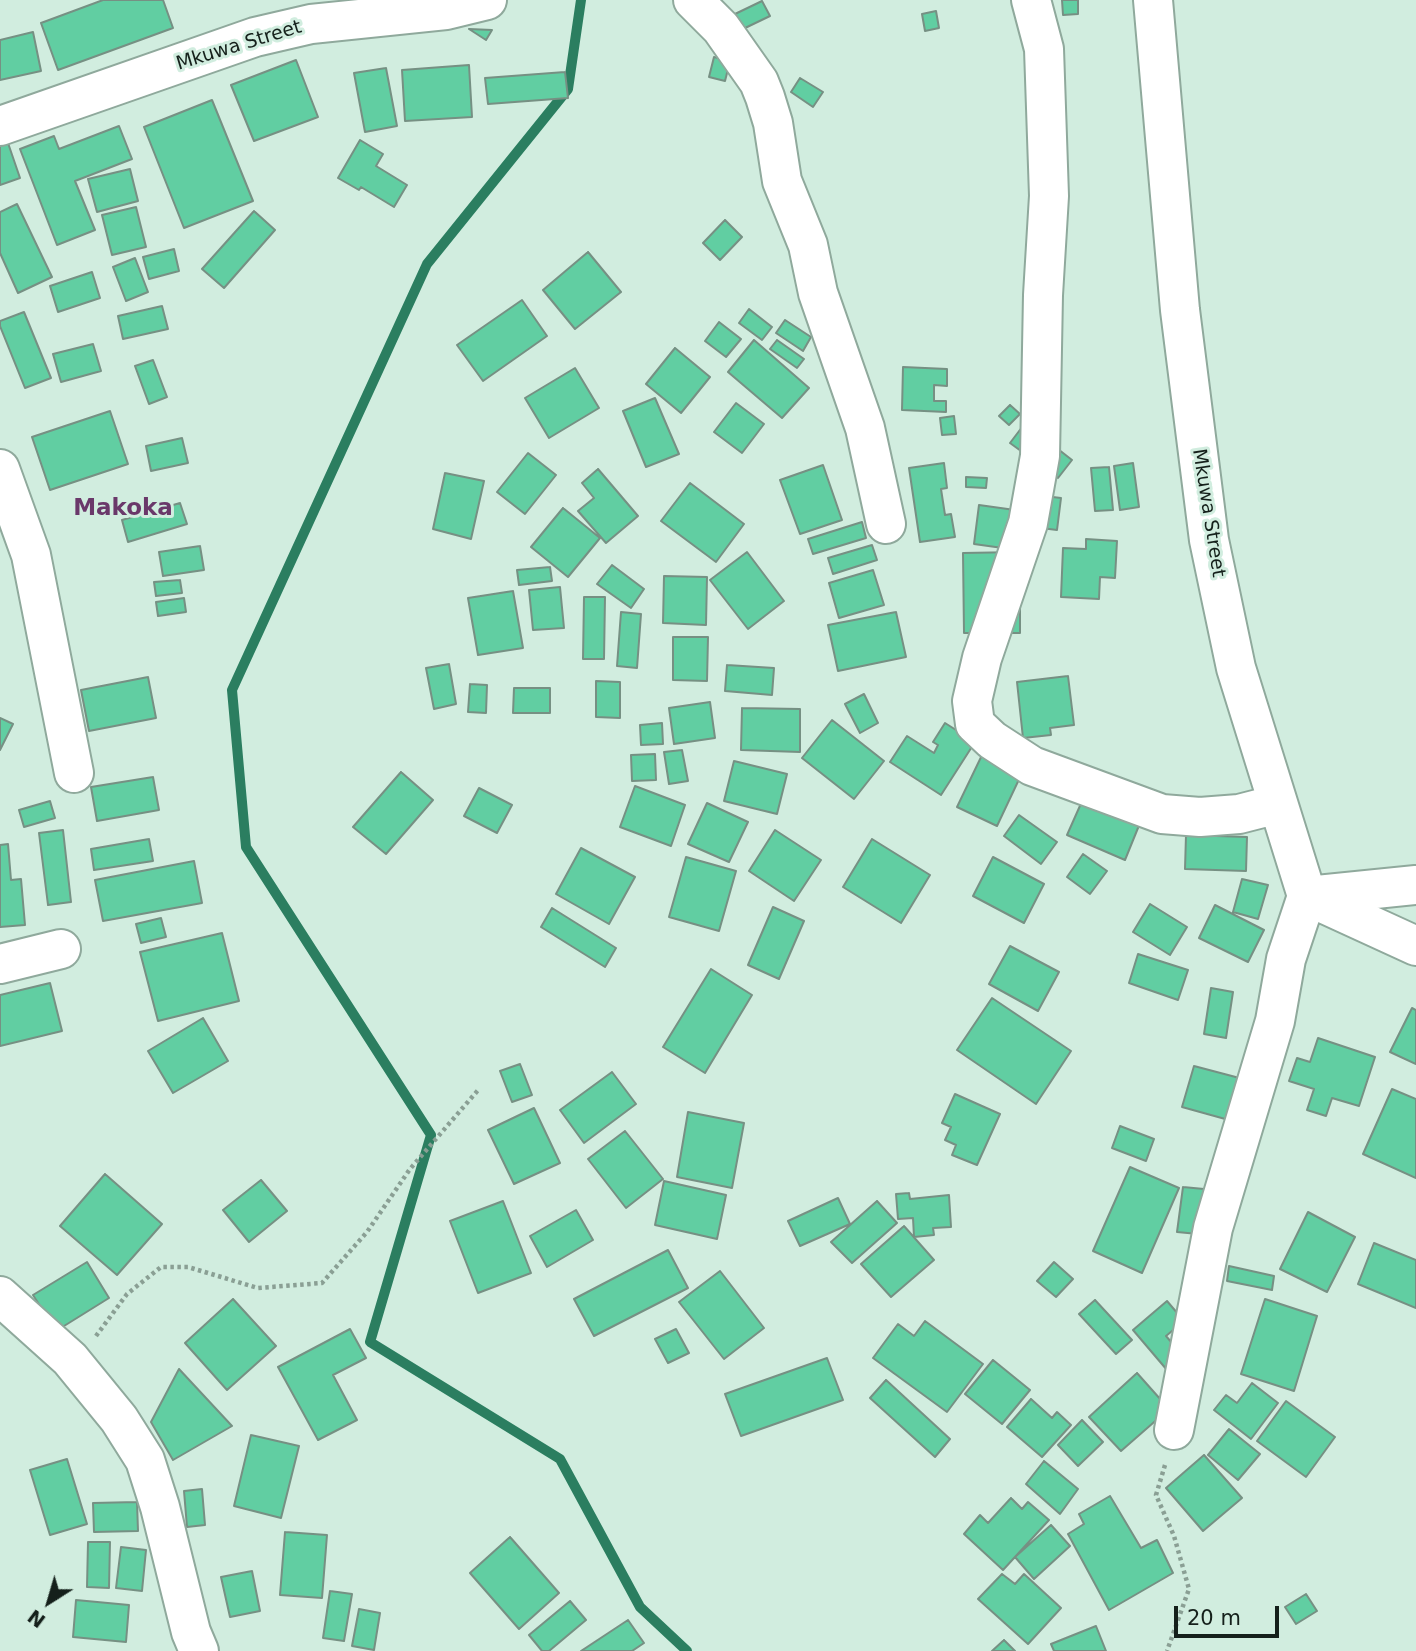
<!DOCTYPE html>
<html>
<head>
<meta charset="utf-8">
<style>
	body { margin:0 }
	#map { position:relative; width:1416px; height:1651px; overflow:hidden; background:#d1eddf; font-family:"DejaVu Sans",sans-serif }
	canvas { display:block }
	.north { position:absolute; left:14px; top:1567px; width:70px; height:70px; -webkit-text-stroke:5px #d1eddf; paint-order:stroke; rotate:217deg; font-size:19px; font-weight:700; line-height:28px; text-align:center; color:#15201b }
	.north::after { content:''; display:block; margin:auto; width:24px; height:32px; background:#15201b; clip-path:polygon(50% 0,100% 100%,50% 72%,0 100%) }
	.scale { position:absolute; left:1174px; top:1606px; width:105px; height:32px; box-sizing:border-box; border:4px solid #15201b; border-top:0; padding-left:9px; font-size:21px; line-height:24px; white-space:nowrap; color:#15201b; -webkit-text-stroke:5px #d1eddf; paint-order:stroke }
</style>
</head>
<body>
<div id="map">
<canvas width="1416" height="1651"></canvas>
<div class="north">N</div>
<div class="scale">20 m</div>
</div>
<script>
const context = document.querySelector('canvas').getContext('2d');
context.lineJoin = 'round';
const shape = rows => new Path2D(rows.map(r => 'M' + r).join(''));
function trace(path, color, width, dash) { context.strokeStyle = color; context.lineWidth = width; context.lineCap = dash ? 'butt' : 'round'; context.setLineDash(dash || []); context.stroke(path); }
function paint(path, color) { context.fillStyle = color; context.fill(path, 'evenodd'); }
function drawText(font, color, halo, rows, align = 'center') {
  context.font = font + ' "DejaVu Sans",sans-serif'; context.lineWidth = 6; context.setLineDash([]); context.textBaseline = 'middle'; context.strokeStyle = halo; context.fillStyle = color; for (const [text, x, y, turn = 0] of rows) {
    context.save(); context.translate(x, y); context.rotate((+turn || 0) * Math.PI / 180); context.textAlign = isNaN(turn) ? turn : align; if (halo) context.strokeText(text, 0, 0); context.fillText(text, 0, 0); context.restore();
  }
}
const stream = shape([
	[581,0,568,89,427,264,232,690,246,847,431,1135,370,1342,560,1459,640,1607,687,1651]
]);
const building = shape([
	[103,0,163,0,173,28,58,70,41,23,103,0],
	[1062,0,1078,0,1078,14,1063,15,1062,0],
	[762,1,770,16,743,29,735,14,762,1],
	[936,11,939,28,925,31,922,14,936,11],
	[469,29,492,30,486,40,469,29],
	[33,32,41,71,0,80,0,40,33,32],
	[714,57,730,61,725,81,709,77,714,57],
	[296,60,318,117,254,141,231,85,296,60],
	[469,65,472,117,405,121,402,70,469,65],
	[386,68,397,126,365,132,354,73,386,68],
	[565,72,568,98,488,104,485,78,565,72],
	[800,78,823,92,813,107,791,92,800,78],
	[212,100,253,201,184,228,144,127,212,100],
	[119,126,132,159,75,181,95,230,57,245,20,149,54,136,59,149,119,126],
	[360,140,383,154,376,166,407,185,394,207,361,187,359,190,338,178,360,140],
	[8,143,20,178,0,185,0,146,8,143],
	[130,169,138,201,97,212,88,179,130,169],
	[17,204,52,277,18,293,0,253,0,212,17,204],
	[136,207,146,247,112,255,102,215,136,207],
	[254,211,275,230,224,288,202,269,254,211],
	[725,220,742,237,720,260,703,243,725,220],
	[174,249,179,271,149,279,143,257,174,249],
	[588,252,621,292,575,329,543,290,588,252],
	[135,258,148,292,126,301,113,267,135,258],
	[92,272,100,298,58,312,50,286,92,272],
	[522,300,547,336,483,381,457,345,522,300],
	[162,306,168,329,123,339,118,316,162,306],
	[749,309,772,327,762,340,739,323,749,309],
	[24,312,51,378,25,388,0,326,0,321,24,312],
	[785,320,811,337,803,351,776,333,785,320],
	[719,322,741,339,726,357,705,341,719,322],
	[754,340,809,388,782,418,728,372,754,340],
	[777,340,804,359,797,368,770,349,777,340],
	[93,344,101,371,61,382,53,354,93,344],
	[675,348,710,377,681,413,646,384,675,348],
	[153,360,167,397,149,404,135,366,153,360],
	[903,367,947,369,947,386,934,385,934,401,946,401,946,412,902,410,903,367],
	[575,368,599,408,549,438,525,398,575,368],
	[655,398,679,454,646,467,623,411,655,398],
	[736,403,764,424,742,453,714,432,736,403],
	[1010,405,1020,414,1009,425,999,416,1010,405],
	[110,411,128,464,50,490,32,437,110,411],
	[1032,414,1049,442,1072,460,1058,478,1010,443,1032,414],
	[954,416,956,434,942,435,940,418,954,416],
	[182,438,188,463,151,471,146,446,182,438],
	[528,453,556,475,525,514,497,492,528,453],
	[944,463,947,488,941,489,945,515,951,514,955,537,920,542,909,468,944,463],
	[1133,463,1139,507,1120,510,1114,466,1133,463],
	[823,465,842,520,800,534,780,480,823,465],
	[1109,467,1113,510,1095,511,1091,468,1109,467],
	[598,469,638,516,606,543,578,511,594,498,582,483,598,469],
	[445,473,484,481,471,539,433,529,445,473],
	[966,477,987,478,986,488,966,487,966,477],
	[690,483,744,524,716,562,661,521,690,483],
	[1036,495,1061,498,1057,530,1033,527,1036,495],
	[180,503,187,524,128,542,122,520,180,503],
	[979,505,1022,511,1017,550,974,544,979,505],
	[563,508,600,538,568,577,531,547,563,508],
	[862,522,866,538,813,554,808,539,862,522],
	[1086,539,1117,541,1115,578,1100,577,1099,599,1061,597,1063,548,1086,549,1086,539],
	[872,545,877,560,833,574,828,558,872,545],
	[200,546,204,570,163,576,159,552,200,546],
	[747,552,784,601,748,629,710,580,747,552],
	[1020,552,1020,633,964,633,963,553,1020,552],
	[612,565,644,589,631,608,597,584,612,565],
	[550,567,552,581,519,585,517,570,550,567],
	[873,570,884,605,839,618,829,583,873,570],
	[664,576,707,577,706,625,663,623,664,576],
	[180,580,182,593,156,596,154,582,180,580],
	[560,587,564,628,533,630,529,590,560,587],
	[513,591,523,648,478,655,468,598,513,591],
	[584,597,605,597,604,659,583,659,584,597],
	[184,598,186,612,158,616,156,602,184,598],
	[621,612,641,614,637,668,617,666,621,612],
	[896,612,906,657,838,671,828,625,896,612],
	[673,637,708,637,707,681,673,680,673,637],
	[449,664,456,704,434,709,426,668,449,664],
	[727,665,774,668,772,695,725,691,727,665],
	[1068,676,1074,725,1050,728,1051,735,1023,738,1017,682,1068,676],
	[148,677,156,718,89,731,81,690,148,677],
	[596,681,620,682,620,718,596,717,596,681],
	[470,684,487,685,486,713,468,712,470,684],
	[514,688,550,688,550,713,513,713,514,688],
	[864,694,878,723,860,733,845,704,864,694],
	[710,702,715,738,674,744,669,708,710,702],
	[742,708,800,709,800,752,741,750,742,708],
	[0,718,13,724,0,750,0,718],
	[832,720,884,761,854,799,802,758,832,720],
	[662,723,663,744,641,745,640,725,662,723],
	[945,723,975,742,941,795,890,762,907,736,934,753,938,745,933,742,945,723],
	[682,750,688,781,669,784,664,752,682,750],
	[983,753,1022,773,997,826,957,807,983,753],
	[655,754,656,780,632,781,631,755,655,754],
	[734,761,787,774,777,814,724,801,734,761],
	[401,772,433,800,386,854,353,827,401,772],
	[153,777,159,810,97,821,91,787,153,777],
	[635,786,685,805,671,846,620,827,635,786],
	[479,788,512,805,497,833,464,816,479,788],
	[1083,799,1140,823,1125,860,1067,835,1083,799],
	[50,801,55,818,24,827,19,810,50,801],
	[707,803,748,822,729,862,688,844,707,803],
	[1019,815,1057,842,1041,864,1004,836,1019,815],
	[63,830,71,902,48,905,39,833,63,830],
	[775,830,821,860,794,901,749,871,775,830],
	[1186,835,1247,837,1246,871,1185,869,1186,835],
	[149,839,153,861,94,870,91,849,149,839],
	[872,839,930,875,901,923,843,887,872,839],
	[8,844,11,880,21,879,25,925,0,927,0,845,8,844],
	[581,848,635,877,609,924,556,894,581,848],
	[1083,854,1107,871,1090,894,1067,877,1083,854],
	[686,857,736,871,719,931,669,917,686,857],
	[993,857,1044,884,1024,923,973,896,993,857],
	[194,861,202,903,103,921,95,880,194,861],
	[1242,879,1268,885,1258,919,1233,912,1242,879],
	[1150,904,1187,927,1170,955,1133,932,1150,904],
	[1215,905,1264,930,1248,962,1199,938,1215,905],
	[773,907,804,921,779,979,748,965,773,907],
	[552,908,616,948,605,967,541,927,552,908],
	[161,918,166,937,141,943,136,924,161,918],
	[222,933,239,1001,158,1021,140,952,222,933],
	[1010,946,1059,972,1038,1011,989,984,1010,946],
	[1138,954,1188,970,1178,1000,1129,983,1138,954],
	[711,969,752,995,705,1073,663,1047,711,969],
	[50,983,62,1031,0,1046,0,995,50,983],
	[1211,988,1233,992,1226,1038,1204,1034,1211,988],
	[992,998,1071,1051,1036,1104,957,1050,992,998],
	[1412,1008,1416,1010,1416,1064,1390,1052,1412,1008],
	[203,1018,228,1061,173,1093,148,1051,203,1018],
	[1318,1038,1375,1057,1359,1106,1332,1098,1326,1116,1307,1110,1314,1089,1289,1081,1297,1058,1310,1062,1318,1038],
	[520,1064,532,1095,512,1102,500,1071,520,1064],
	[1194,1066,1247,1080,1236,1122,1182,1107,1194,1066],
	[612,1072,636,1104,584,1143,560,1110,612,1072],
	[1392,1089,1416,1099,1416,1178,1363,1154,1392,1089],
	[955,1094,1000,1114,977,1165,952,1155,956,1145,945,1140,951,1127,942,1123,955,1094],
	[534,1108,560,1163,514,1184,488,1130,534,1108],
	[688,1112,744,1123,732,1188,677,1177,688,1112],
	[1120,1126,1154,1139,1146,1161,1112,1148,1120,1126],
	[625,1131,663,1179,626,1208,588,1159,625,1131],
	[1130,1167,1179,1188,1142,1273,1093,1251,1130,1167],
	[105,1174,162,1224,117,1275,60,1226,105,1174],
	[261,1180,287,1211,249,1242,223,1210,261,1180],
	[664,1181,726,1195,717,1239,655,1225,664,1181],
	[1183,1187,1204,1189,1198,1234,1177,1232,1183,1187],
	[909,1193,910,1199,949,1195,951,1227,933,1228,934,1235,914,1237,913,1218,898,1219,896,1194,909,1193],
	[838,1198,850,1224,800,1246,788,1221,838,1198],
	[503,1201,531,1273,478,1293,450,1221,503,1201],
	[877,1201,897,1223,852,1263,831,1242,877,1201],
	[576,1210,593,1240,547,1267,530,1236,576,1210],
	[1308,1212,1355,1237,1327,1292,1280,1269,1308,1212],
	[904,1226,934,1260,891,1297,861,1264,904,1226],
	[1374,1243,1416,1260,1416,1308,1358,1284,1374,1243],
	[668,1250,688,1288,594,1336,574,1299,668,1250],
	[87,1262,109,1298,56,1331,33,1295,87,1262],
	[1054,1262,1073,1279,1056,1297,1037,1281,1054,1262],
	[1229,1266,1274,1276,1272,1290,1227,1281,1229,1266],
	[720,1271,764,1328,724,1359,679,1302,720,1271],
	[233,1299,276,1346,227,1390,185,1343,233,1299],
	[1265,1299,1317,1316,1294,1391,1241,1374,1265,1299],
	[1095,1300,1132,1340,1116,1354,1079,1314,1095,1300],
	[1167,1301,1184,1321,1166,1336,1183,1356,1167,1370,1133,1330,1167,1301],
	[925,1321,983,1364,947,1412,873,1358,898,1324,914,1336,925,1321],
	[350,1329,366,1358,333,1375,357,1420,318,1440,278,1367,350,1329],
	[676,1329,689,1353,668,1363,655,1339,676,1329],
	[827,1358,843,1400,741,1436,725,1394,827,1358],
	[993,1360,1030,1390,1002,1424,965,1394,993,1360],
	[179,1369,232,1426,173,1460,151,1422,179,1369],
	[1137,1373,1169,1409,1121,1451,1089,1417,1137,1373],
	[886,1380,950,1439,935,1457,870,1398,886,1380],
	[1252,1383,1278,1403,1251,1439,1214,1410,1226,1395,1237,1403,1252,1383],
	[1031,1399,1052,1418,1057,1412,1071,1425,1042,1457,1007,1427,1031,1399],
	[1286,1401,1335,1437,1306,1477,1257,1441,1286,1401],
	[1082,1420,1103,1442,1078,1466,1058,1445,1082,1420],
	[1229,1429,1260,1454,1238,1480,1208,1455,1229,1429],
	[251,1435,299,1446,281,1518,234,1506,251,1435],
	[1204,1455,1242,1498,1203,1531,1166,1488,1204,1455],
	[67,1459,87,1524,50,1535,30,1470,67,1459],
	[1044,1461,1078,1489,1060,1514,1026,1484,1044,1461],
	[202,1489,205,1525,187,1527,184,1491,202,1489],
	[1110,1496,1141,1548,1157,1540,1173,1573,1109,1610,1068,1534,1084,1524,1079,1514,1110,1496],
	[1011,1498,1022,1509,1028,1502,1049,1520,1003,1570,964,1534,980,1515,988,1523,1011,1498],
	[137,1502,138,1531,94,1532,93,1503,137,1502],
	[1051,1525,1070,1546,1034,1579,1015,1557,1051,1525],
	[285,1532,327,1535,322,1598,280,1595,285,1532],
	[510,1537,559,1593,519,1629,470,1573,510,1537],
	[88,1542,110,1542,109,1588,87,1587,88,1542],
	[121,1547,146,1550,142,1591,116,1588,121,1547],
	[252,1571,260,1611,230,1617,221,1577,252,1571],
	[1002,1574,1015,1584,1024,1574,1061,1608,1028,1644,978,1599,1002,1574],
	[330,1591,352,1594,344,1641,323,1638,330,1591],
	[1306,1594,1317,1611,1296,1624,1285,1607,1306,1594],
	[76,1600,129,1605,126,1642,73,1637,76,1600],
	[570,1601,586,1620,549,1651,542,1651,529,1635,570,1601],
	[359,1609,380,1613,374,1650,352,1646,359,1609],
	[628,1620,644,1643,632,1651,581,1651,628,1620],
	[1096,1626,1106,1651,1054,1651,1051,1644,1096,1626],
	[1004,1640,1015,1651,992,1651,1004,1640]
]);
const path = shape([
	[96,1336,127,1294,161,1267,188,1267,258,1288,322,1283,367,1232,410,1169,479,1089],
	[1165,1465,1156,1495,1174,1536,1189,1589,1167,1651]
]);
const minor = shape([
	[693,0,721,28,759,82,765,97,773,123,782,181,808,245,818,293,865,428,886,524],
	[1031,0,1044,49,1049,196,1043,295,1040,456,1028,523,982,658,972,701,975,724,992,740,1032,766,1162,814,1200,817,1239,814,1278,804],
	[1153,0,1180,310,1209,540,1236,668,1307,896,1416,946],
	[0,126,255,37,311,24,446,10,487,0],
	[0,469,31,555,74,773],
	[0,964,61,949],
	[0,1296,70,1359,119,1419,145,1460,160,1507,191,1632,199,1651],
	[1174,1430,1213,1228,1275,1021,1286,959,1307,896,1416,885]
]);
const streetNames = [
	["Mkuwa Street",239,46,-17],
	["Mkuwa Street",1208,513,81]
];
const quarterNames = [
	["Makoka",123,509]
];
trace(stream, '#2b7e60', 10);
paint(building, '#61cea2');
trace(building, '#769083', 2);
trace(minor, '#8fa99c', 42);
trace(path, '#8a9f94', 4.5, [3.5, 3.5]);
trace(minor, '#fff', 38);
drawText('19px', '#15201b', '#d1eddf', streetNames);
drawText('bold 23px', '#6a386a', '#d1eddf', quarterNames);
</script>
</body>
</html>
